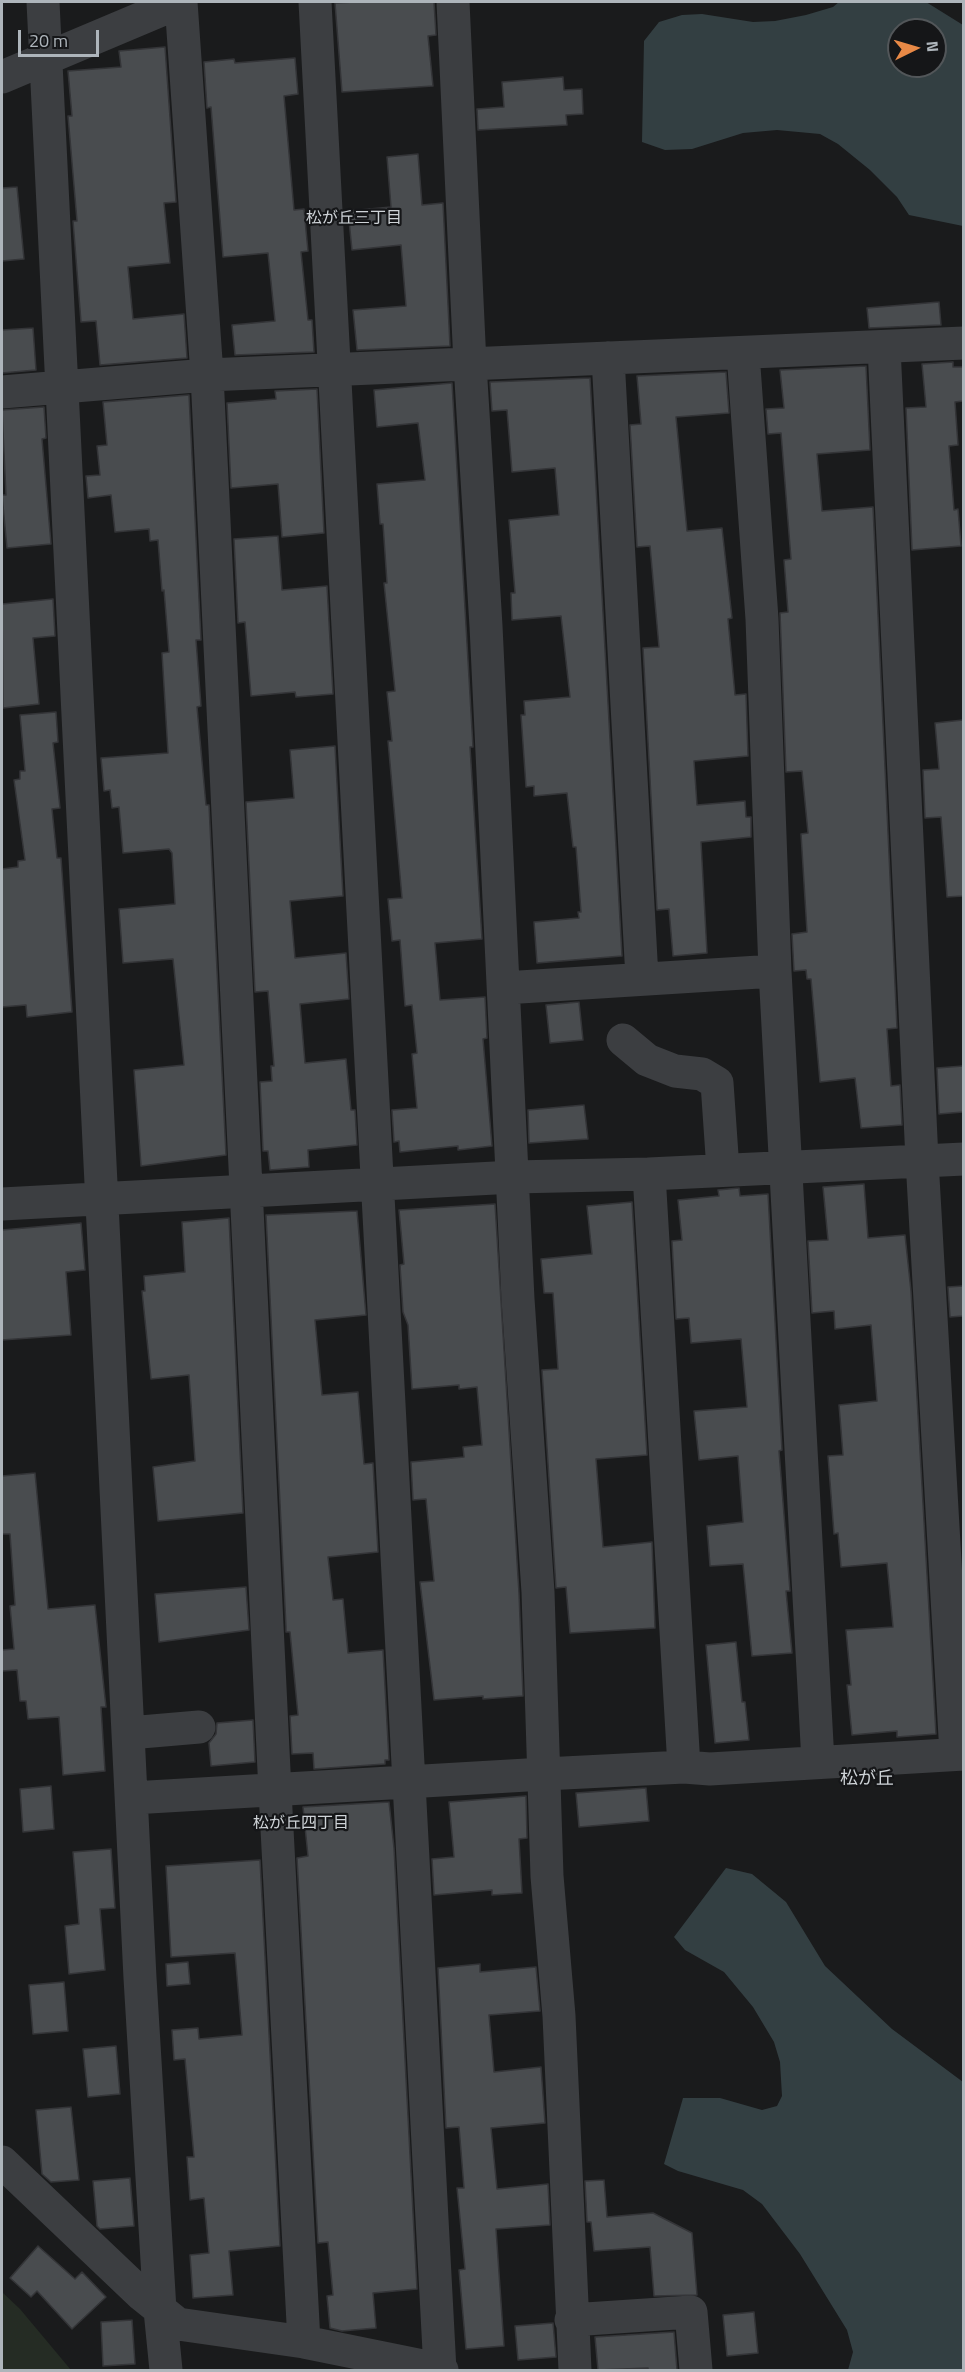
<!DOCTYPE html>
<html>
<head>
<meta charset="utf-8">
<style>
	body { margin:0 }
	#map { position:relative; width:965px; height:2372px; overflow:hidden; background:#1a1b1c; font-family:"Titillium Web",sans-serif }
	canvas { display:block }
	.frame { position:absolute; inset:0; border:3px solid #aeb5bb; pointer-events:none }
	.north { position:absolute; left:887px; top:18px; width:60px; height:60px; box-sizing:border-box; background:#151618; border:2px solid #525659; border-radius:50%; rotate:85deg; font-size:16px; font-weight:700; line-height:24px; text-align:center; color:#aeb5bb }
	.north::after { content:''; display:block; margin:auto; width:21px; height:27px; background:#e88946; clip-path:polygon(50% 0,100% 100%,50% 72%,0 100%) }
	.scale { position:absolute; left:18px; top:30px; width:81px; height:27px; box-sizing:border-box; border:3px solid #aeb5bb; border-top:0; padding-left:8px; font-size:18px; line-height:21px; white-space:nowrap; color:#aeb5bb; -webkit-text-stroke:4px #151618; paint-order:stroke }
</style>
</head>
<body>
<div id="map">
<canvas width="965" height="2372"></canvas>
<div class="frame"></div>
<div class="north">N</div>
<div class="scale">20 m</div>
</div>
<script>
const context = document.querySelector('canvas').getContext('2d');
context.lineJoin = 'round';
function paint(path, color) { context.fillStyle = color; context.fill(path, 'evenodd'); }
const shape = rows => new Path2D(rows.map(r => 'M' + r).join(''));
function trace(path, color, width, dash) { context.strokeStyle = color; context.lineWidth = width; context.lineCap = dash ? 'butt' : 'round'; context.setLineDash(dash || []); context.stroke(path); }
function drawText(font, color, halo, rows, align = 'center') {
  context.font = font + ' "Titillium Web","Noto Sans JP",sans-serif'; context.lineWidth = 4.5; context.setLineDash([]); context.textBaseline = 'middle'; context.strokeStyle = halo; context.fillStyle = color; for (const [text, x, y, turn = 0] of rows) {
    context.save(); context.translate(x, y); context.rotate((+turn || 0) * Math.PI / 180); context.textAlign = isNaN(turn) ? turn : align; if (halo) context.strokeText(text, 0, 0); context.fillText(text, 0, 0); context.restore();
  }
}
const green = shape([
	[2,2292,20,2309,71,2370,2,2370]
]);
const water = shape([
	[839,2,926,2,963,25,963,226,909,215,897,197,870,170,838,144,820,134,777,130,743,133,692,149,665,150,642,142,644,41,659,22,682,15,702,14,753,22,775,21,806,15,833,7],
	[899,30,935,30,935,66,899,66],
	[726,1868,752,1874,786,1902,825,1966,892,2029,963,2082,963,2370,848,2370,853,2352,847,2330,800,2254,762,2204,743,2190,678,2171,664,2164,683,2098,720,2098,762,2110,777,2106,782,2096,780,2062,774,2042,753,2007,724,1972,685,1950,674,1937]
]);
const building = shape([
	[355,2,434,2,436,35,428,36,433,86,342,92,335,3,355,2],
	[165,47,176,202,164,203,170,263,128,267,133,319,184,314,187,358,100,365,96,321,81,322,73,221,77,221,68,116,72,116,68,71,121,67,119,51,165,47],
	[295,58,298,94,284,96,294,210,304,209,308,251,301,252,308,320,312,320,314,352,235,355,232,325,275,321,268,253,223,257,211,107,207,108,204,62,234,59,235,63,295,58],
	[563,77,564,90,582,89,583,114,566,115,567,125,478,130,477,109,504,107,502,82,563,77],
	[418,154,422,205,443,203,450,346,357,350,353,310,406,306,401,245,352,250,348,211,391,207,387,157,418,154],
	[17,187,24,259,2,261,2,188,17,187],
	[939,302,941,325,869,328,867,308,939,302],
	[33,328,36,370,2,373,2,330,33,328],
	[953,362,953,367,963,367,963,401,955,402,958,445,949,446,954,510,958,509,961,546,912,550,906,408,926,407,922,364,953,362],
	[866,366,870,450,817,454,822,511,873,507,897,1028,887,1029,891,1086,900,1085,902,1125,861,1128,855,1078,820,1082,811,979,807,979,806,970,794,971,792,934,807,932,801,834,808,833,802,771,786,772,780,613,788,612,784,560,791,559,781,433,768,434,766,409,784,408,780,370,866,366],
	[726,372,729,413,676,417,687,531,722,528,732,618,728,619,735,695,746,694,748,756,694,761,697,805,745,801,746,817,751,817,751,837,701,842,707,953,673,956,669,909,657,910,643,648,659,647,650,546,637,547,630,425,641,424,637,376,726,372],
	[590,378,622,956,537,963,534,922,579,918,578,912,581,912,576,847,573,847,567,793,534,796,534,786,526,787,521,715,525,715,524,701,570,697,561,616,512,620,511,593,515,593,509,520,559,515,555,468,512,472,507,410,492,411,490,382,590,378],
	[452,383,473,747,470,747,482,939,435,943,440,1000,485,997,487,1038,483,1039,492,1146,458,1150,458,1146,400,1152,399,1141,394,1142,392,1110,417,1108,412,1054,417,1053,412,1005,405,1006,400,940,392,941,388,899,402,898,388,741,392,741,387,692,395,691,384,583,387,583,383,524,380,524,377,484,425,480,418,423,377,427,374,390,452,383],
	[317,389,324,533,282,537,278,484,231,488,227,403,276,399,275,391,317,389],
	[189,395,201,640,196,640,201,706,197,707,206,805,209,805,226,1155,141,1166,134,1070,184,1065,173,959,123,963,119,909,175,904,172,853,169,849,123,853,119,807,112,808,110,790,104,791,101,758,168,753,162,653,169,652,164,590,162,591,158,540,150,541,149,529,115,532,111,495,88,498,86,476,100,475,97,446,107,445,103,402,189,395],
	[44,407,46,438,42,439,51,544,7,548,2,495,6,495,2,410,44,407],
	[278,536,282,590,327,586,333,694,296,697,295,692,251,696,245,622,238,623,234,539,278,536],
	[53,599,55,636,33,638,39,704,3,708,2,604,53,599],
	[56,712,58,742,53,743,60,808,52,809,57,858,61,858,72,1012,27,1017,26,1005,2,1007,2,869,18,867,18,861,25,860,14,780,20,779,20,771,25,771,20,715,56,712],
	[963,720,963,896,947,897,941,817,925,818,923,770,939,769,935,723,963,720],
	[335,746,343,896,290,901,295,958,346,953,349,999,300,1004,305,1063,346,1059,351,1110,355,1110,357,1145,308,1150,309,1167,270,1170,268,1151,263,1151,260,1082,272,1081,271,1066,274,1066,268,991,255,992,246,802,294,798,290,750,335,746],
	[579,1002,583,1040,550,1043,546,1005,579,1002],
	[963,1066,963,1112,939,1114,937,1068,963,1066],
	[584,1105,588,1139,529,1143,528,1110,584,1105],
	[864,1184,868,1238,905,1235,911,1291,936,1734,897,1737,897,1731,852,1735,847,1685,851,1685,846,1630,893,1627,887,1563,841,1567,838,1533,834,1534,828,1456,843,1455,839,1405,877,1401,871,1325,835,1329,834,1311,812,1313,808,1241,828,1240,823,1187,864,1184],
	[739,1188,740,1196,768,1194,782,1450,779,1451,790,1591,786,1591,792,1653,752,1656,743,1564,710,1566,707,1526,743,1522,738,1456,699,1460,694,1411,747,1407,741,1339,691,1343,689,1318,676,1319,672,1241,682,1240,678,1200,719,1196,718,1190,739,1188],
	[632,1202,647,1455,596,1459,603,1547,652,1542,655,1628,570,1633,566,1587,556,1588,542,1370,558,1369,553,1293,544,1293,541,1259,592,1254,587,1206,632,1202],
	[495,1204,519,1593,523,1696,483,1699,483,1696,434,1700,420,1582,434,1581,426,1499,413,1500,411,1462,464,1457,463,1447,482,1445,477,1387,459,1389,459,1385,412,1389,408,1325,403,1312,400,1265,404,1264,399,1210,495,1204],
	[357,1211,366,1315,315,1320,322,1395,358,1392,364,1464,373,1463,378,1552,328,1557,333,1600,343,1599,348,1653,383,1650,389,1760,385,1760,385,1764,314,1769,313,1753,292,1754,290,1716,298,1715,290,1632,286,1632,286,1627,266,1215,357,1211],
	[229,1218,243,1513,158,1521,153,1467,195,1461,189,1375,151,1379,142,1291,145,1291,144,1276,185,1272,182,1222,229,1218],
	[81,1223,85,1270,66,1272,71,1335,2,1340,2,1230,81,1223],
	[963,1286,963,1316,950,1317,948,1287,963,1286],
	[35,1473,48,1609,95,1605,106,1707,101,1707,105,1771,63,1775,59,1717,28,1719,26,1701,20,1701,17,1670,2,1671,2,1650,14,1649,10,1606,15,1605,10,1534,2,1534,2,1476,35,1473],
	[246,1587,249,1630,159,1642,155,1594,246,1587],
	[736,1642,742,1702,745,1702,749,1740,715,1743,706,1645,736,1642],
	[253,1720,255,1762,211,1766,209,1743,216,1734,217,1723,253,1720],
	[51,1786,54,1829,23,1832,20,1789,51,1786],
	[646,1788,649,1821,579,1827,576,1793,646,1788],
	[526,1796,527,1838,519,1839,522,1893,492,1895,492,1890,434,1895,432,1859,454,1857,449,1802,526,1796],
	[389,1802,394,1848,417,2289,373,2293,376,2328,342,2331,330,2328,327,2296,333,2295,328,2242,318,2243,297,1858,308,1856,303,1807,389,1802],
	[111,1849,115,1908,100,1909,105,1970,69,1974,65,1926,79,1924,73,1852,111,1849],
	[260,1860,280,2246,229,2251,233,2295,193,2298,190,2255,209,2253,204,2198,190,2200,187,2157,194,2157,185,2059,174,2060,172,2030,198,2028,199,2039,242,2035,235,1953,171,1957,166,1866,260,1860],
	[188,1962,190,1984,167,1986,166,1964,188,1962],
	[480,1964,480,1972,536,1967,540,2011,489,2015,494,2072,541,2067,545,2123,491,2128,497,2189,548,2184,550,2225,496,2229,504,2346,466,2349,459,2270,465,2269,457,2188,464,2188,459,2127,446,2128,438,1968,480,1964],
	[64,1982,68,2031,33,2034,29,1985,64,1982],
	[116,2046,120,2094,88,2097,83,2049,116,2046],
	[71,2107,79,2180,51,2182,42,2174,36,2110,71,2107],
	[130,2178,134,2226,100,2229,97,2226,93,2181,130,2178],
	[604,2180,607,2217,653,2213,692,2233,697,2295,654,2296,650,2247,594,2251,591,2222,587,2222,585,2181,604,2180],
	[38,2246,75,2279,82,2272,106,2297,72,2329,37,2291,31,2297,10,2278,38,2246],
	[754,2312,758,2353,727,2356,723,2315,754,2312],
	[132,2320,135,2364,103,2366,101,2322,132,2320],
	[553,2323,556,2357,518,2360,515,2326,553,2323],
	[674,2332,677,2370,648,2370,648,2368,598,2370,595,2337,674,2332]
]);
const minor = shape([
	[43,2,140,1978,160,2310,166,2370],
	[181,2,207,375,275,1791,304,2342],
	[315,2,440,2370],
	[453,2,470,364,486,626,518,1299,538,1592,547,1876,559,2016,575,2370],
	[2,77,180,2],
	[884,347,922,1160,956,1754],
	[743,353,762,619,775,971,818,1762],
	[608,358,642,978],
	[2,392,207,375,964,343],
	[504,988,775,971],
	[623,1040,647,1060,675,1071,702,1074,717,1083,723,1170],
	[649,1174,684,1767],
	[2,1204,514,1177,649,1174,964,1159],
	[129,1733,199,1727],
	[132,1798,544,1774,684,1767,710,1769,964,1754],
	[2,2162,142,2295,178,2324,304,2342,442,2370],
	[571,2320,691,2312,696,2370]
]);
const neighbourhoodNames = [
	["松が丘三丁目",354,219],
	["松が丘四丁目",301,1824]
];
const quarterNames = [
	["松が丘",867,1780]
];
paint(green, '#252c24');
paint(water, '#333f42');
paint(building, '#494c4f');
trace(building, '#343538', 1.5);
trace(minor, '#3c3e41', 33);
drawText('16px', '#ced3d7', '#151618', neighbourhoodNames);
drawText('18px', '#ced3d7', '#151618', quarterNames);
</script>
</body>
</html>
